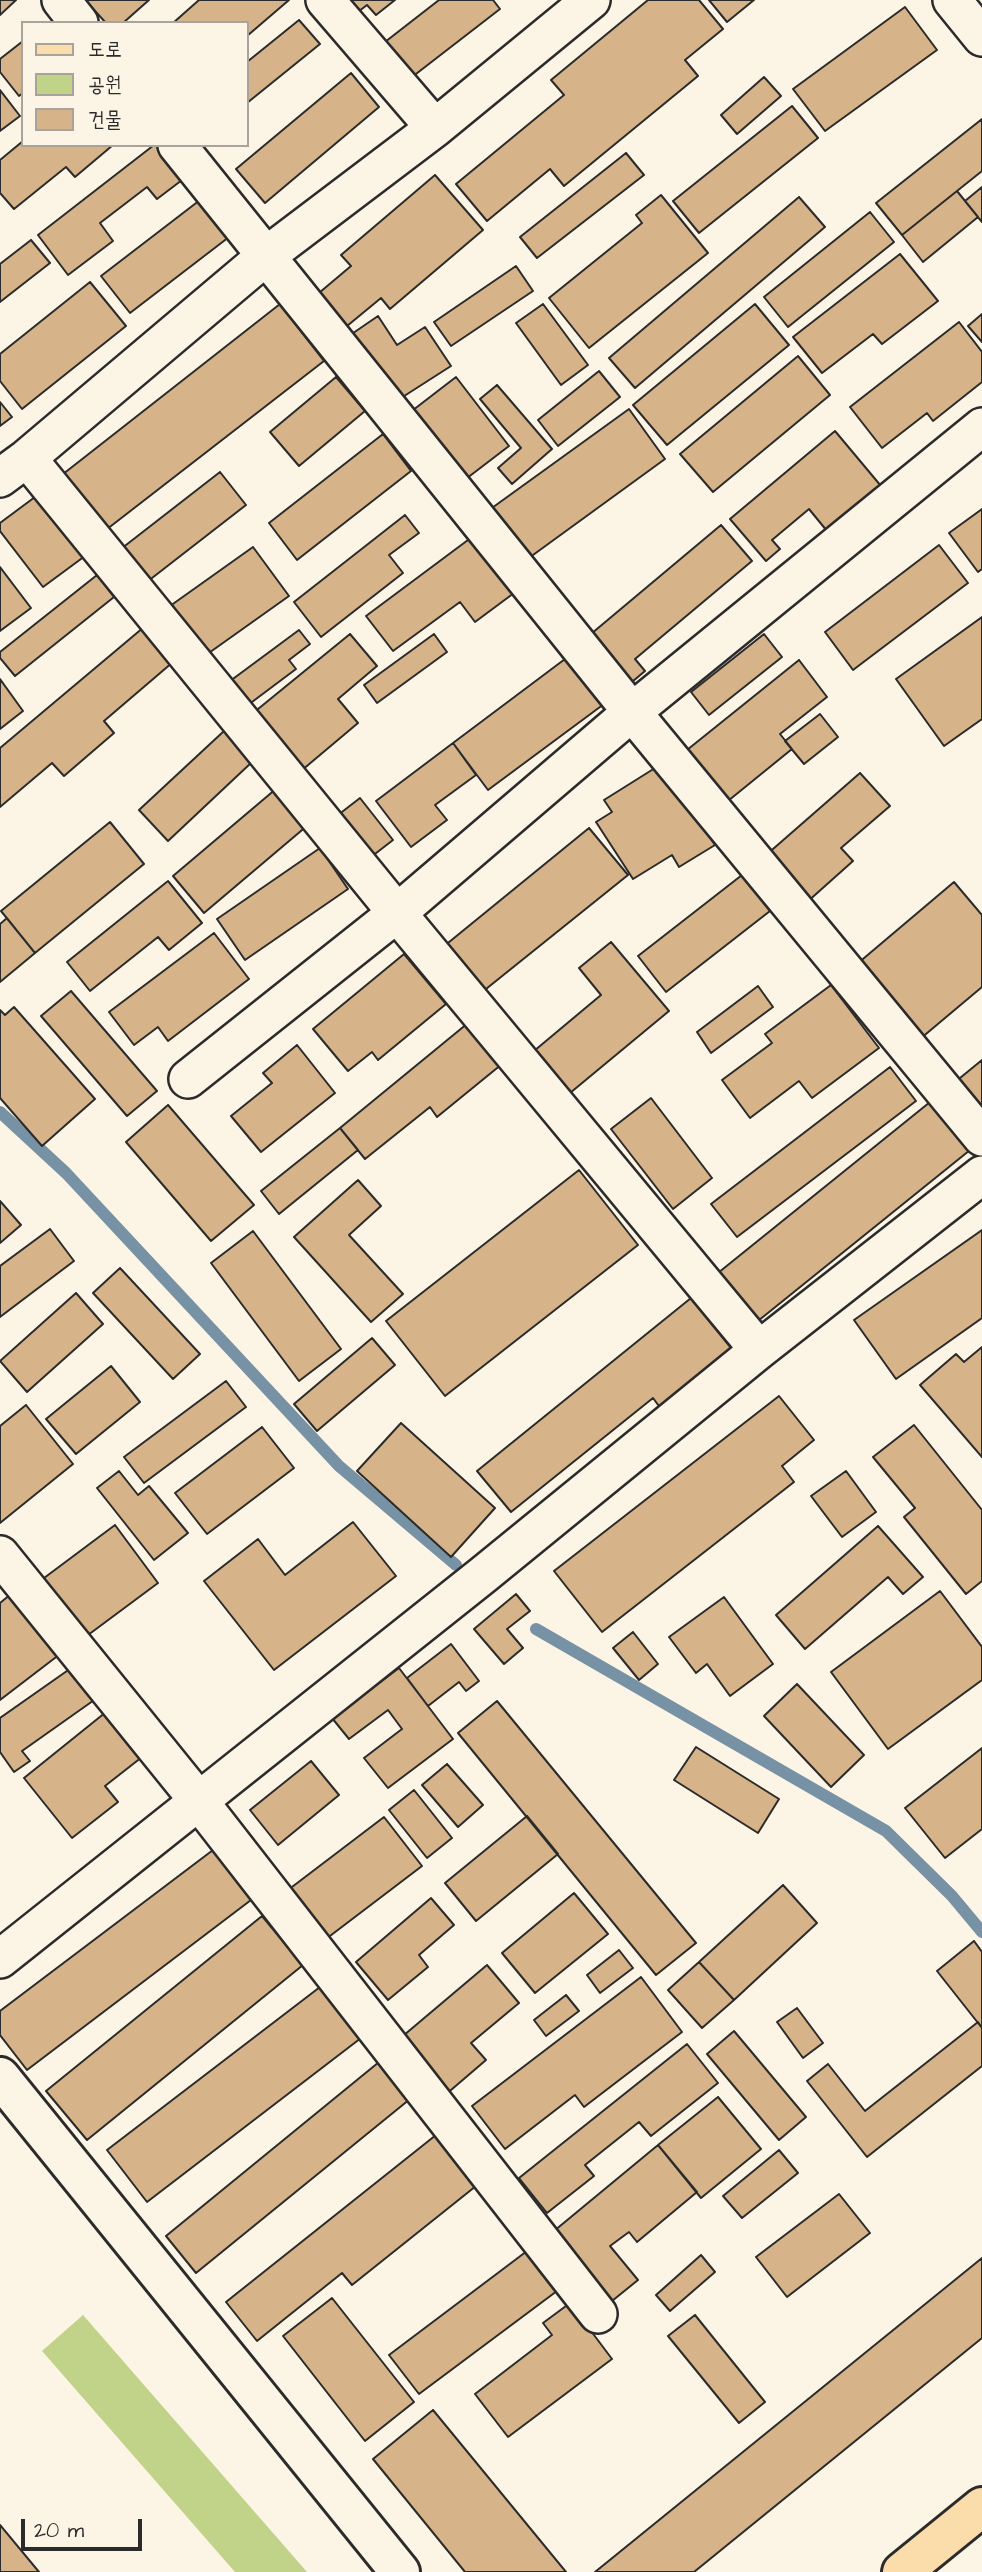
<!DOCTYPE html>
<html>
<head>
<meta charset="utf-8">
<style>
	body { margin:0 }
	#map { position:relative; width:982px; height:2572px; overflow:hidden; background:#fcf5e5; font-family:"Architects Daughter","Poor Story",sans-serif }
	canvas { display:block }
	.legend { position:absolute; left:21px; top:21px; width:228px; height:126px; box-sizing:border-box; background:#fcf5e5; border:2px solid #a8a49b; margin:0; padding:9px 12px; list-style:none; font-size:21px; color:#2b2b2b }
	.legend li { display:flex; align-items:center; gap:14px; height:35px }
	.legend b { width:35px; border:2px solid #a8a49b }
	.scale { position:absolute; left:21px; top:2519px; width:121px; height:32px; box-sizing:border-box; border:4px solid #2b2b2b; border-top:0; padding-left:9px; font-size:21px; line-height:24px; white-space:nowrap; color:#2b2b2b; -webkit-text-stroke:5px #fcf5e5; paint-order:stroke }
</style>
</head>
<body>
<div id="map">
<canvas width="982" height="2572"></canvas>
<ul class="legend">
<li><b style="height:9px;background:#faddab"></b>도로</li>
<li><b style="height:19px;background:#c0d388"></b>공원</li>
<li><b style="height:19px;background:#d6b388"></b>건물</li>
</ul>
<div class="scale">20 m</div>
</div>
<script>
const context = document.querySelector('canvas').getContext('2d');
context.lineJoin = 'round';
function paint(path, color) { context.fillStyle = color; context.fill(path, 'evenodd'); }
const shape = rows => new Path2D(rows.map(r => 'M' + r).join(''));
function trace(path, color, width, dash) { context.strokeStyle = color; context.lineWidth = width; context.lineCap = dash ? 'butt' : 'round'; context.setLineDash(dash || []); context.stroke(path); }
const green = shape([
	[83,2315,307,2572,235,2572,42,2351]
]);
const stream = shape([
	[0,1112,66,1173,339,1466,456,1565],
	[536,1629,886,1831,952,1896,982,1932]
]);
const building = shape([
	[0,0,16,0,0,15,0,0],
	[85,0,149,0,123,23,106,23,85,0],
	[199,0,289,0,247,36,247,23,173,23,199,0],
	[335,0,395,0,376,15,367,5,350,18,335,0],
	[439,0,493,0,500,9,403,84,376,49,439,0],
	[648,0,699,0,723,29,685,60,698,76,564,186,550,169,487,221,456,184,564,95,551,80,648,0],
	[709,0,754,0,727,22,709,0],
	[905,7,937,50,825,131,793,89,905,7],
	[299,20,320,44,247,103,247,62,299,20],
	[23,41,23,93,19,96,0,72,0,59,23,41],
	[351,73,379,107,265,203,236,169,351,73],
	[764,77,781,96,737,134,721,115,764,77],
	[0,90,20,116,0,131,0,90],
	[792,106,818,138,699,233,673,201,792,106],
	[982,119,982,171,902,235,876,203,982,119],
	[23,141,23,145,113,145,75,177,66,167,14,209,0,193,0,160,23,141],
	[154,145,161,145,186,177,157,199,147,187,100,223,113,241,68,275,38,235,154,145],
	[626,153,644,175,537,258,520,237,626,153],
	[435,175,483,230,390,309,381,298,341,331,313,298,351,266,341,255,435,175],
	[982,187,982,222,965,201,982,187],
	[957,191,978,217,923,262,902,235,957,191],
	[661,195,708,253,589,348,549,298,642,223,636,215,661,195],
	[799,197,825,227,635,388,609,358,799,197],
	[200,200,229,237,130,313,101,276,200,200],
	[870,212,894,242,788,327,764,297,870,212],
	[31,240,50,263,0,302,0,264,31,240],
	[900,254,938,301,882,344,873,334,822,373,793,337,900,254],
	[516,266,533,291,451,346,434,322,516,266],
	[90,282,126,326,22,409,0,381,0,354,90,282],
	[280,304,324,361,102,533,58,478,280,304],
	[543,304,588,365,561,385,516,323,543,304],
	[755,304,789,345,667,445,633,405,755,304],
	[982,314,982,342,968,326,982,314],
	[378,316,397,345,425,327,451,366,387,407,343,340,378,316],
	[959,322,982,352,982,382,933,421,927,413,882,448,850,407,959,322],
	[798,356,830,395,713,492,680,454,798,356],
	[599,371,620,397,558,446,538,420,599,371],
	[336,377,365,411,299,466,270,432,336,377],
	[456,377,509,446,458,485,404,417,456,377],
	[497,385,552,449,512,484,498,468,521,448,480,399,497,385],
	[0,402,12,417,0,426,0,402],
	[629,409,665,459,522,563,485,513,629,409],
	[835,431,881,486,827,531,809,509,772,540,780,549,766,561,730,519,835,431],
	[383,434,411,471,297,560,269,523,383,434],
	[220,472,246,505,143,585,117,552,220,472],
	[39,494,85,556,43,587,0,531,0,523,39,494],
	[982,509,982,569,978,572,949,533,982,509],
	[405,515,419,533,389,555,403,573,321,637,294,602,405,515],
	[721,525,752,561,635,659,645,671,626,687,585,639,721,525],
	[472,537,514,593,475,622,460,602,393,651,366,616,472,537],
	[939,545,968,583,853,670,825,632,939,545],
	[253,547,289,596,199,660,163,611,253,547],
	[0,567,31,608,0,631,0,567],
	[97,575,114,597,15,676,0,658,0,652,97,575],
	[982,617,982,719,944,746,896,679,982,617],
	[144,627,173,662,104,721,114,733,64,776,52,763,0,807,0,748,144,627],
	[299,630,310,644,289,660,296,669,240,711,222,687,299,630],
	[350,634,377,666,338,699,358,723,295,776,247,718,350,634],
	[434,634,447,652,377,703,364,685,434,634],
	[764,634,782,657,709,715,691,692,764,634],
	[569,656,604,704,488,790,453,743,569,656],
	[799,660,827,697,780,734,792,749,723,805,682,754,799,660],
	[0,679,23,711,0,729,0,679],
	[820,714,838,737,804,764,785,741,820,714],
	[224,731,252,762,168,841,139,810,224,731],
	[453,743,476,775,435,805,447,820,411,847,376,801,453,743],
	[663,763,715,845,679,867,672,855,633,879,596,822,612,812,604,800,663,763],
	[860,773,890,806,841,848,853,861,806,903,765,856,860,773],
	[277,788,308,825,204,913,173,876,277,788],
	[360,798,393,840,362,864,329,822,360,798],
	[110,822,144,864,35,953,1,911,110,822],
	[589,828,628,875,481,993,443,947,589,828],
	[320,848,348,889,245,960,217,919,320,848],
	[742,875,770,911,666,992,638,956,742,875],
	[168,881,202,923,169,950,158,937,90,991,67,962,168,881],
	[954,882,982,915,982,987,920,1039,857,964,954,882],
	[7,918,35,953,0,982,0,924,7,918],
	[214,933,249,979,168,1041,158,1027,134,1045,109,1012,214,933],
	[611,942,669,1011,564,1098,528,1056,601,995,579,968,611,942],
	[404,954,446,1004,378,1060,372,1052,348,1071,313,1029,404,954],
	[831,985,879,1048,812,1098,799,1081,750,1118,722,1080,772,1043,765,1034,831,985],
	[758,986,773,1007,711,1053,697,1032,758,986],
	[71,991,157,1091,127,1116,41,1016,71,991],
	[14,1007,95,1099,42,1146,0,1098,0,1010,5,1015,14,1007],
	[468,1023,502,1064,437,1117,430,1107,365,1159,340,1128,468,1023],
	[297,1045,335,1093,261,1152,231,1116,272,1083,263,1073,297,1045],
	[982,1060,982,1127,949,1087,982,1060],
	[890,1067,916,1101,737,1237,711,1204,890,1067],
	[651,1098,712,1178,673,1209,611,1129,651,1098],
	[935,1098,975,1146,753,1325,713,1277,935,1098],
	[168,1105,254,1205,211,1241,126,1142,168,1105],
	[340,1128,358,1150,279,1214,261,1191,340,1128],
	[579,1170,638,1245,445,1396,386,1321,579,1170],
	[358,1180,381,1206,349,1235,403,1294,371,1322,294,1237,358,1180],
	[0,1201,21,1225,0,1243,0,1201],
	[50,1229,74,1261,0,1317,0,1266,50,1229],
	[982,1230,982,1318,896,1379,854,1320,982,1230],
	[253,1231,341,1349,299,1381,211,1263,253,1231],
	[120,1268,200,1354,173,1379,93,1293,120,1268],
	[76,1293,103,1324,27,1392,0,1361,76,1293],
	[691,1298,736,1354,664,1413,653,1398,511,1512,477,1471,691,1298],
	[372,1338,395,1365,317,1431,294,1404,372,1338],
	[982,1347,982,1457,920,1385,956,1354,964,1362,982,1347],
	[111,1366,140,1402,76,1454,46,1419,111,1366],
	[226,1381,246,1407,144,1483,124,1457,226,1381],
	[779,1396,814,1440,782,1466,794,1482,602,1632,554,1571,779,1396],
	[26,1405,73,1464,0,1523,0,1426,26,1405],
	[401,1423,495,1508,451,1557,357,1471,401,1423],
	[914,1425,982,1510,982,1581,966,1594,904,1517,915,1508,873,1457,914,1425],
	[262,1427,294,1468,207,1534,175,1493,262,1427],
	[119,1471,138,1495,149,1486,188,1533,154,1560,97,1488,119,1471],
	[846,1471,876,1512,842,1537,811,1496,846,1471],
	[353,1522,396,1576,274,1670,204,1581,258,1539,285,1575,353,1522],
	[115,1525,158,1583,84,1638,40,1581,115,1525],
	[878,1526,923,1577,903,1594,888,1577,805,1649,776,1615,878,1526],
	[17,1589,64,1651,0,1700,0,1603,17,1589],
	[940,1591,982,1647,982,1680,888,1749,831,1672,940,1591],
	[516,1594,530,1611,507,1629,523,1648,504,1664,474,1629,516,1594],
	[724,1597,773,1664,730,1696,707,1664,696,1673,669,1637,724,1597],
	[633,1632,658,1664,639,1680,613,1648,633,1632],
	[451,1644,479,1681,466,1691,459,1682,428,1706,407,1678,451,1644],
	[74,1666,97,1698,22,1751,30,1761,14,1772,0,1752,0,1718,74,1666],
	[399,1668,453,1739,388,1788,364,1758,402,1729,388,1710,349,1739,332,1718,399,1668],
	[797,1684,864,1755,831,1787,764,1716,797,1684],
	[497,1701,696,1943,656,1975,458,1733,497,1701],
	[106,1712,142,1757,105,1786,118,1802,72,1838,24,1778,106,1712],
	[696,1747,779,1799,758,1833,674,1780,696,1747],
	[982,1748,982,1829,945,1858,905,1808,982,1748],
	[311,1761,339,1795,278,1845,250,1810,311,1761],
	[447,1764,483,1805,458,1827,422,1785,447,1764],
	[414,1790,452,1838,427,1858,389,1810,414,1790],
	[527,1816,558,1854,476,1921,445,1883,527,1816],
	[384,1817,422,1866,326,1939,288,1890,384,1817],
	[213,1850,251,1900,27,2070,0,2035,0,2011,213,1850],
	[783,1885,817,1923,734,2000,699,1962,783,1885],
	[574,1893,608,1934,535,1993,502,1953,574,1893],
	[431,1898,454,1925,419,1955,428,1967,388,2000,356,1962,431,1898],
	[262,1916,303,1965,87,2140,46,2091,262,1916],
	[974,1941,982,1952,982,2028,937,1971,974,1941],
	[619,1950,633,1968,600,1993,587,1975,619,1950],
	[699,1962,734,2000,702,2028,668,1990,699,1962],
	[487,1965,519,2003,471,2043,486,2060,444,2096,397,2041,487,1965],
	[641,1977,682,2032,584,2107,575,2095,505,2149,472,2106,641,1977],
	[320,1987,361,2038,147,2202,107,2150,320,1987],
	[566,1995,579,2011,546,2036,534,2020,566,1995],
	[797,2008,823,2043,803,2058,777,2022,797,2008],
	[978,2022,982,2028,982,2066,867,2157,807,2081,828,2064,865,2111,978,2022],
	[734,2031,806,2117,779,2140,707,2054,734,2031],
	[687,2044,718,2083,651,2136,639,2122,585,2165,594,2176,547,2213,519,2178,687,2044],
	[379,2062,410,2099,196,2273,166,2236,379,2062],
	[718,2097,761,2149,701,2198,658,2145,718,2097],
	[441,2131,481,2182,352,2285,342,2273,257,2341,226,2302,441,2131],
	[658,2145,697,2192,637,2242,629,2232,610,2246,638,2280,612,2301,554,2231,658,2145],
	[779,2150,798,2173,742,2218,723,2196,779,2150],
	[839,2194,870,2233,787,2297,756,2257,839,2194],
	[531,2248,561,2288,419,2394,389,2355,531,2248],
	[701,2255,715,2272,670,2311,656,2295,701,2255],
	[982,2258,982,2338,694,2572,595,2572,982,2258],
	[332,2298,414,2402,365,2441,283,2336,332,2298],
	[570,2303,612,2359,508,2437,475,2394,552,2335,543,2323,570,2303],
	[695,2315,765,2402,739,2423,668,2336,695,2315],
	[433,2410,566,2572,465,2572,373,2459,433,2410],
	[0,2525,39,2572,0,2572,0,2525]
]);
const street = shape([
	[61,0,79,23],
	[325,0,435,128],
	[952,0,982,37],
	[177,145,632,712,982,1137],
	[27,458,397,913,759,1350],
	[0,478,27,458,266,256,435,128,591,0],
	[188,1079,397,913,632,712,982,427],
	[0,1555,198,1800,598,2314],
	[0,1959,483,1575,759,1350,982,1175]
]);
const secondary = shape([
	[0,2077,400,2572]
]);
const primary = shape([
	[902,2572,982,2507]
]);
paint(green, '#c0d388');
trace(stream, '#7892a5', 12);
paint(building, '#d6b388');
trace(building, '#2b2b2b', 2);
trace(street, '#2b2b2b', 42);
trace(secondary, '#2b2b2b', 44);
trace(primary, '#2b2b2b', 44);
trace(street, '#fcf5e5', 37);
trace(secondary, '#fcf5e5', 38);
trace(primary, '#faddab', 38);
</script>
</body>
</html>
